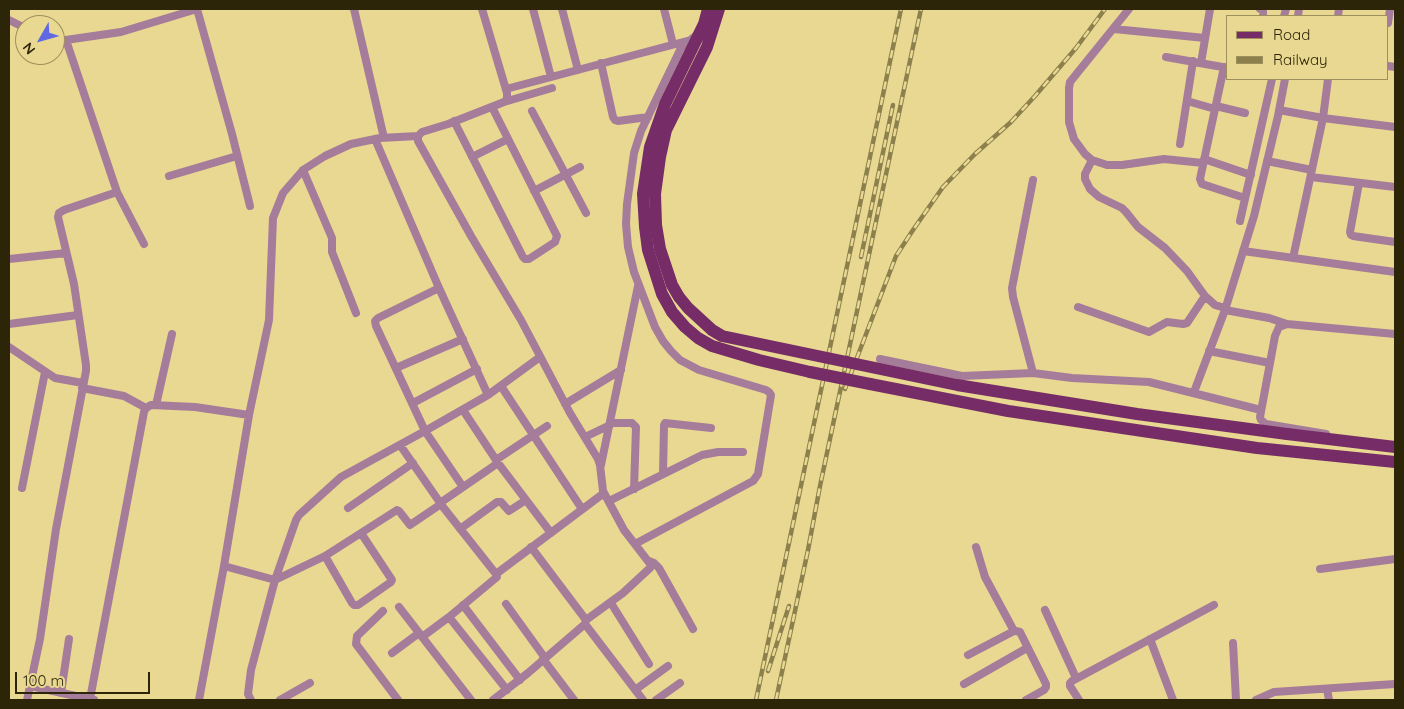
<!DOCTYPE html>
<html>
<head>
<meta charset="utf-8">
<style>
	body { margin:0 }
	#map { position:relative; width:1404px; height:709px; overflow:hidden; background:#e9d891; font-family:Quicksand,sans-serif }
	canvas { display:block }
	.frame { position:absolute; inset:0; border:10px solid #2c2507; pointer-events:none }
	.legend { position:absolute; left:1226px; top:15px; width:162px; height:65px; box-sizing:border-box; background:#e9d891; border:1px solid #9d905a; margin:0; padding:6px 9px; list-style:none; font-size:15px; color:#2c2507 }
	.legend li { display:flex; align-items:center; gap:10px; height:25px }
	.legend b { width:25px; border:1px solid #9d905a }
	.north { position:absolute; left:15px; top:15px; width:50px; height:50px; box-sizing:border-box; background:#e9d891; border:1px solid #9d905a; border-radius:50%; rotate:232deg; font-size:14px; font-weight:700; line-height:20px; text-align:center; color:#2c2507 }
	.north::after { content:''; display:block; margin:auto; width:18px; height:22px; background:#6169e2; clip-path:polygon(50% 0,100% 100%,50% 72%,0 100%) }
	.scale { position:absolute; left:15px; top:672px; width:135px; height:22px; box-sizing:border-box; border:2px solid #2c2507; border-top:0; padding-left:6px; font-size:15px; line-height:18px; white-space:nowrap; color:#2c2507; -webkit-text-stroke:4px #e9d891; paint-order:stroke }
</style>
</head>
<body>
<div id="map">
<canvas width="1404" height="709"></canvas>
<div class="frame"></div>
<ul class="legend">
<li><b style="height:6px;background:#762d67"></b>Road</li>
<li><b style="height:6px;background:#8c804d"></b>Railway</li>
</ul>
<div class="north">N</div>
<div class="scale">100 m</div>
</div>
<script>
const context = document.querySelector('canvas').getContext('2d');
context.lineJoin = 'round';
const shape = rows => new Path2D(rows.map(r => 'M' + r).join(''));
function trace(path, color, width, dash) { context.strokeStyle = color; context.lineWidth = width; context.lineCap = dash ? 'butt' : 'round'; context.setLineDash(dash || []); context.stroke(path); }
const minor = shape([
	[197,9,232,134,250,206],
	[354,9,384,138],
	[482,9,507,93,507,99,504,102,448,124,422,132,418,136,418,141,471,236,521,320,570,413,598,459,600,465,603,491,624,530,651,565,650,568,623,593,586,620,585,624,643,700],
	[533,9,551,77],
	[562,9,578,70],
	[664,9,673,44],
	[1129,9,1070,82,1069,88,1069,122,1074,139,1085,154,1092,160,1107,165,1122,165,1164,159,1203,163],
	[1260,9,1263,11,1263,16],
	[1284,16,1286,9],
	[1298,16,1299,9],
	[1338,16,1339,9],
	[9,20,25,28],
	[1388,23,1390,9],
	[1114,29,1205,38],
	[55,39,59,41,121,32,197,9],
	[66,40,117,192,144,244],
	[1166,57,1228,68],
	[601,63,613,117,615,120,618,121,648,117],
	[1201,63,1210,9],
	[1388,66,1395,67],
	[1224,67,1200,179,1202,184,1245,198],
	[506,89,687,41],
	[1187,101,1215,109],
	[504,102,552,88],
	[1216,106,1245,113],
	[1279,110,1323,118,1395,127],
	[532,111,586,213],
	[454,121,523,257,525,259,529,259,555,242,557,236,492,107],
	[375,139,439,288,488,395],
	[1180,144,1193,61],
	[472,157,508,139],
	[1204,159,1251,175],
	[1092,160,1085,174,1085,179,1090,189,1099,197,1122,208,1126,212,1138,227,1165,248,1187,271,1205,296,1215,305,1225,308],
	[1267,161,1312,170],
	[303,170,332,238,332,252,356,313],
	[169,176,237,156],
	[1311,177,1395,187],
	[1359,183,1350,232,1351,235,1353,236,1395,242],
	[534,191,580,167],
	[1240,221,1272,79],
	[1243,251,1395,272],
	[1293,258,1323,118,1328,79],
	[9,259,66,253],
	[439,288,378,318,375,321,376,326,425,431,463,487],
	[1078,307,1149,332,1167,322,1183,324,1187,323,1205,296],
	[1225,310,1269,318,1287,324],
	[9,324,78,315],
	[9,347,55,378,83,383],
	[1209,351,1270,363],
	[880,359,962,376,1033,373,1072,378,1149,382,1261,410],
	[396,368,463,339],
	[1033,373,1013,297,1012,288,1033,180],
	[501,386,582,509],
	[82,388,124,396,146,408],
	[1194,392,1225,310,1254,216,1278,116,1285,79],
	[413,403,477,369],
	[565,404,621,370],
	[156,405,172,334],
	[463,410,498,463,551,533],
	[610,423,632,423,636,427,634,489],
	[1326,434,1266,424,1261,420,1260,417,1275,336,1279,327,1287,324,1395,334],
	[585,437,610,425],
	[400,445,443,507,496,574,497,577,449,617,422,637],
	[496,460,547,426],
	[601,465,638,286],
	[663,474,664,425,665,423,711,428],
	[22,488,45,372],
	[609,501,702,455,718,452,743,452],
	[440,503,498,463],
	[348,508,413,463],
	[460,529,497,502,501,502,509,511,526,500],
	[635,544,753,481,756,477,758,474,771,395,769,392,766,390,699,370,680,360,671,351,663,341,655,327,634,272,628,247,626,224,627,204,634,153,641,131,681,48,685,44,697,35],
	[531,547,586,620],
	[976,547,985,577,1014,631],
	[325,556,352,603,354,605,358,605,391,582,392,580,361,533],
	[649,561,654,563,659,568,693,629],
	[224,566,275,580,325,556,397,510,399,511,410,525,441,504],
	[1320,569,1395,559],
	[496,574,604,493],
	[611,603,649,664],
	[506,604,545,658],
	[463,605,520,680],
	[399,607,471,700],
	[1045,610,1076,678],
	[383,611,357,636,356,644,398,700],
	[449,617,507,690],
	[1150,639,1173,700],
	[1233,643,1236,700],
	[392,653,419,633],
	[968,655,1014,631,1016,631,1020,632,1046,684,1046,687,1044,690,1026,700],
	[543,659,574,700],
	[964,684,1027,648],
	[30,686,94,700],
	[1327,689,1329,700],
	[635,690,668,666],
	[61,693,69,639],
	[90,699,144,412,146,408,151,405,195,407,249,415,269,320,273,218,283,193,303,170,325,156,351,144,380,138,418,136],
	[27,700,40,639,56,529,86,371,86,365,74,284,58,217,59,213,64,210,117,192],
	[199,700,224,566,249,415],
	[251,700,248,694,251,670,275,580,296,520,299,515,341,477,425,431,488,395,540,357],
	[280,700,310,683],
	[493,700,528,673,585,624],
	[656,700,680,683],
	[1079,700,1070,686,1070,683,1072,681,1214,605],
	[1256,700,1274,692,1395,684]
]);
const primary = shape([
	[708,9,704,24,665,104,650,147,643,194,645,227,648,250,662,294,672,312,685,327,698,338,712,346,759,360,810,372],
	[655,194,660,157,666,130,707,47,719,9],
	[870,384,1008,411,1257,448,1395,462],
	[1287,434,1395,447]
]);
const rail = shape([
	[861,257,893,105],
	[845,389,896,256,913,230,943,187,975,154,1011,122,1035,96,1076,48,1105,9],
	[768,671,789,606],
	[756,700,901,9],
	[776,700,808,550,820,486,921,9]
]);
const primaryBridge = shape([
	[655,194,656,225,660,249,672,285,679,297,688,308,712,330,722,336,957,385,1137,414,1287,434],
	[810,372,870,384]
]);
trace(minor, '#a67c9b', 8);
trace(primary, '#762d67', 12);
trace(rail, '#8c804d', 4.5);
trace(rail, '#e9d891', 2.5, [8]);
trace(primaryBridge, '#762d67', 12);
</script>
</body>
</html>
